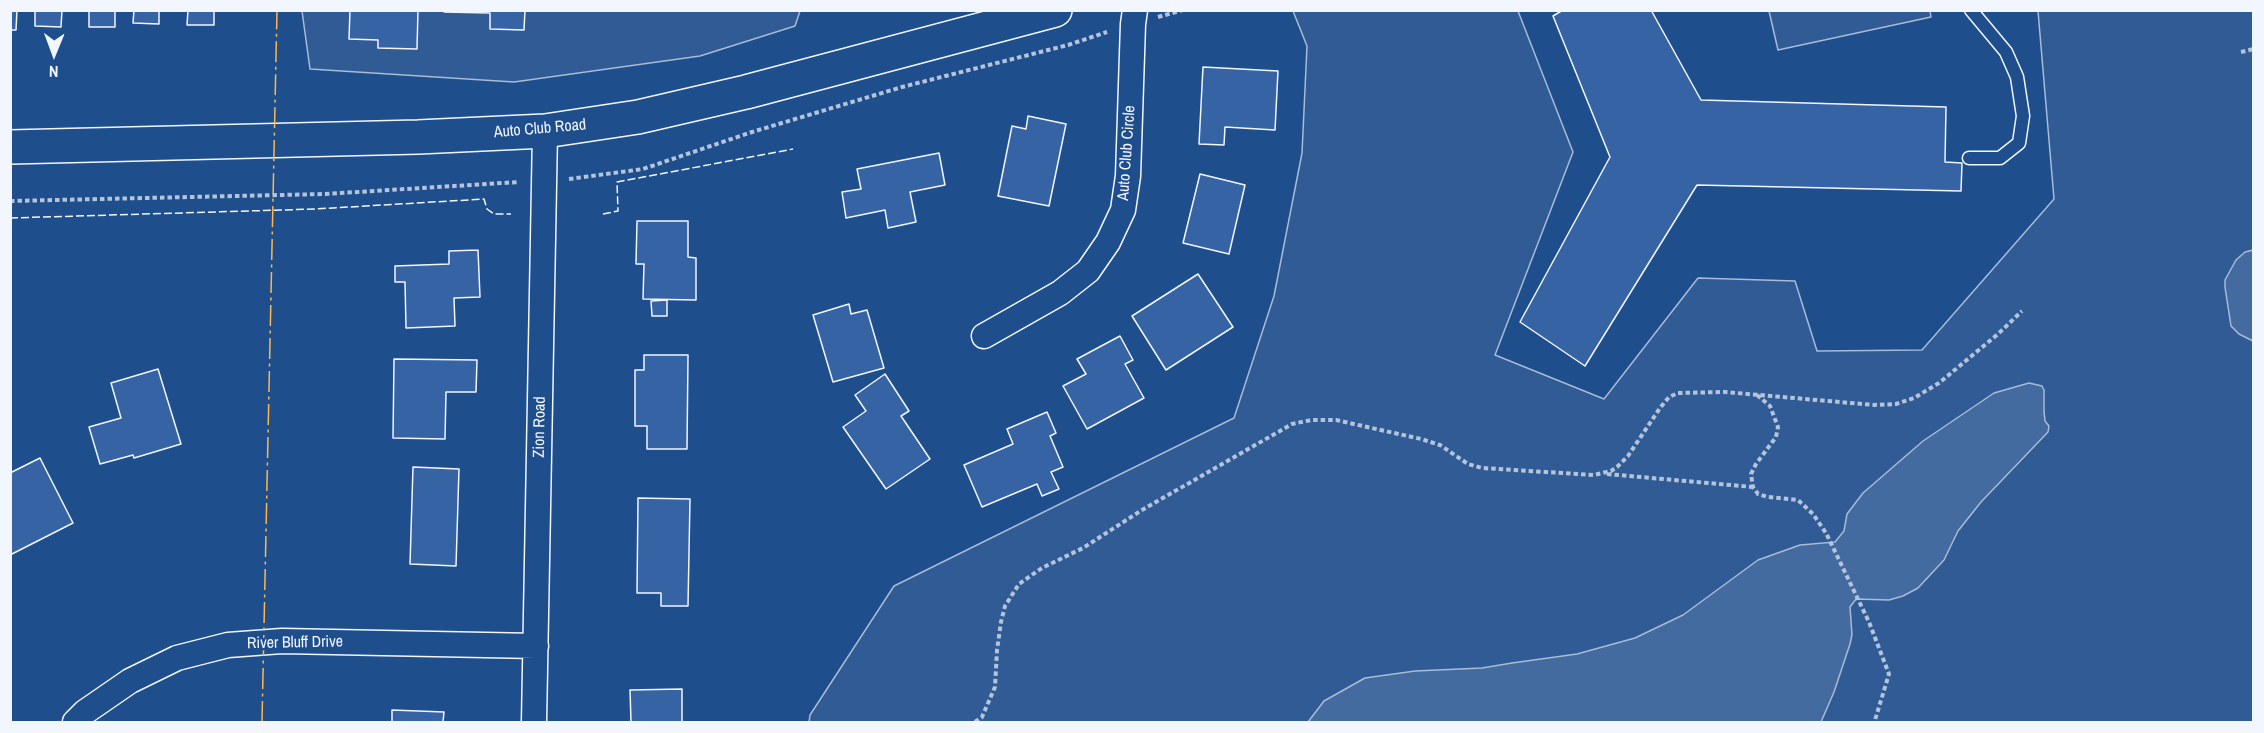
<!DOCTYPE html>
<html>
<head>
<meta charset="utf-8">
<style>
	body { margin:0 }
	#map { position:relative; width:2264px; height:733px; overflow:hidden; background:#1f4e8c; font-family:"Archivo Narrow",sans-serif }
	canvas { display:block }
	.frame { position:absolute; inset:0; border:12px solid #f2f6ff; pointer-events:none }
	.north { position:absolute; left:24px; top:24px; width:60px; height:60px; -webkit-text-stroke:4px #1f4e8c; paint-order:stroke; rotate:181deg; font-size:16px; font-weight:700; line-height:24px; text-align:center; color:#f2f6ff }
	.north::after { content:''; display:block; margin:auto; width:21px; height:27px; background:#f2f6ff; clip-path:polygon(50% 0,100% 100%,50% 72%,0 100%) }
</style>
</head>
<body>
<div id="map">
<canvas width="2264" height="733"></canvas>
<div class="frame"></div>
<div class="north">N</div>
</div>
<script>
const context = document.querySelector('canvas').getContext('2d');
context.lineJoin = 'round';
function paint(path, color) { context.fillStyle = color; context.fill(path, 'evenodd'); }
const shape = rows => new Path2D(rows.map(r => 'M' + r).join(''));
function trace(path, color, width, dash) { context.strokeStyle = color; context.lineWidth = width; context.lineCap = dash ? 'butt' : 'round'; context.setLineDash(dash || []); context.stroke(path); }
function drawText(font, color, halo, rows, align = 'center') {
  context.font = font + ' "Archivo Narrow",sans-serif'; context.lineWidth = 4.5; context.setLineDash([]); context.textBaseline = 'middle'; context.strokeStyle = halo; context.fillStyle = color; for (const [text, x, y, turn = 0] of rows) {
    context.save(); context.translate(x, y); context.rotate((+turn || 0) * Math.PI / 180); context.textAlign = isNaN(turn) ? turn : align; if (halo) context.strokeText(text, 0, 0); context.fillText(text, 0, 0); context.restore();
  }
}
const built = shape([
	[302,11,800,11,795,26,700,56,514,82,310,69,302,11],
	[1293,11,1518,11,1573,152,1495,355,1604,399,1698,278,1795,281,1817,351,1922,350,2054,199,2038,11,2253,11,2253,722,809,722,810,715,894,586,1234,418,1274,296,1302,153,1307,46,1293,11],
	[1930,11,1931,17,1778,50,1769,11,1930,11]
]);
const water = shape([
	[2253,250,2254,250,2253,341,2239,334,2231,326,2225,287,2225,280,2236,260,2245,252,2253,250],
	[2029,383,2042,386,2044,390,2044,411,2045,421,2049,426,2048,432,1981,502,1958,531,1944,560,1918,588,1903,596,1889,600,1856,599,1850,607,1852,635,1850,644,1834,692,1821,722,1308,722,1324,701,1365,678,1415,671,1482,668,1512,663,1577,654,1635,638,1683,615,1758,560,1800,545,1835,542,1844,531,1847,514,1863,493,1923,441,1994,393,2029,383]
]);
const building = shape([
	[10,10,17,10,16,30,10,30,10,10],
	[35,10,62,10,61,27,35,26,35,10],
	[89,10,115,10,115,27,89,27,89,10],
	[134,10,159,10,159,24,133,23,134,10],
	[188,10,214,10,214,25,187,25,188,10],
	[350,10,418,10,417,49,378,48,378,40,349,39,350,10],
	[444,10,525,10,524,30,490,29,490,13,444,12,444,10],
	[1563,10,1651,10,1701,100,1946,107,1945,162,1962,163,1961,191,1697,185,1585,366,1520,322,1610,157,1553,16,1563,10],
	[1203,67,1278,71,1275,130,1225,127,1224,145,1199,144,1203,67],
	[1028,116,1066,124,1049,206,998,196,1012,126,1026,129,1028,116],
	[939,153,945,185,910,192,916,222,888,228,885,210,846,218,842,192,861,189,857,169,939,153],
	[1200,174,1245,185,1229,254,1183,243,1200,174],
	[637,221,688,221,688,257,696,258,696,300,643,299,644,264,636,264,637,221],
	[478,250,480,297,454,298,455,326,406,328,405,282,395,282,395,266,449,264,449,251,478,250],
	[1198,274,1233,327,1166,370,1132,316,1198,274],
	[667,300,667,316,652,316,651,301,667,300],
	[849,304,851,314,867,310,884,368,833,382,813,315,849,304],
	[1120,336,1133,360,1125,364,1144,398,1087,429,1063,386,1086,374,1077,359,1120,336],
	[644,355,688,355,687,449,647,449,647,426,635,426,635,370,644,370,644,355],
	[394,359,477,360,476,392,446,392,445,439,393,438,394,359],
	[158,369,181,444,134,458,133,455,100,464,89,427,121,418,111,383,158,369],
	[885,374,909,411,901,416,930,459,886,489,843,427,866,411,855,395,885,374],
	[1047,412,1056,433,1050,436,1063,467,1051,472,1059,489,1042,496,1037,484,982,507,964,465,1013,444,1007,429,1047,412],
	[40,458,73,523,10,555,10,473,40,458],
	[413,467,459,469,456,566,410,564,413,467],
	[638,498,690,499,688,606,661,606,661,593,637,593,638,498],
	[682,689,682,722,631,722,630,690,682,689],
	[392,710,444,712,443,722,392,722,392,710]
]);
const path = shape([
	[1158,17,1183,10],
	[2241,52,2254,49],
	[569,179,643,169,752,132,902,87,1068,45,1107,32],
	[10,201,325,194,519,182],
	[1757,395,1770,406,1778,427,1776,437,1756,464,1751,474,1753,487,1758,494,1768,497,1798,500,1813,514,1826,533,1869,622,1889,674,1875,720],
	[1607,474,1753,487],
	[975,722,982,717,995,687,997,650,1001,622,1005,606,1019,584,1042,568,1083,548,1142,510,1292,424,1311,420,1336,420,1421,439,1440,445,1468,464,1482,468,1594,475,1611,471,1617,467,1628,456,1660,408,1669,397,1678,393,1725,392,1874,405,1896,404,1914,398,1939,383,1998,334,2022,311]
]);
const lane = shape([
	[1969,158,2000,158,2019,143,2023,116,2017,77,2006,52,1971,10]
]);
const street = shape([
	[984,336,1060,293,1088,271,1108,242,1123,210,1128,176,1133,24,1135,10],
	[75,722,85,712,130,681,177,658,228,645,282,641,536,646],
	[534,722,545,131]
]);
const secondary = shape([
	[10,147,418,137,545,131,638,117,746,92,1055,10]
]);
const fence = shape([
	[603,214,618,211,617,182,793,149],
	[10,218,315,209,484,199,487,209,494,214,511,214]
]);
const power = shape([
	[262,722,277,10]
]);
const streetNames = [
	["Auto Club Road",540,129,-5],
	["Auto Club Circle",1127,153,-86],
	["Zion Road",540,427,-89],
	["River Bluff Drive",295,643,-1]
];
paint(built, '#305b95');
trace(built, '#a8bbd7', 1.5);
paint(water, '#446ba0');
trace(water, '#a8bbd7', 1.5);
paint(building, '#3563a3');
trace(building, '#f2f6ff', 1.5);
trace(lane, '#f2f6ff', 15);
trace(street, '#f2f6ff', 27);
trace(secondary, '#f2f6ff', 36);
trace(path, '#b3c4dc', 4, [4.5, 3]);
trace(lane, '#1f4e8c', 12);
trace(street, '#1f4e8c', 24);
trace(secondary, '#1f4e8c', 33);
trace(fence, '#f2f6ff', 1.5, [8, 3]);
trace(power, '#ffb74d', 1.5, [21, 4.5, 3, 4.5]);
drawText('16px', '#f2f6ff', '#1f4e8c', streetNames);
</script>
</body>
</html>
